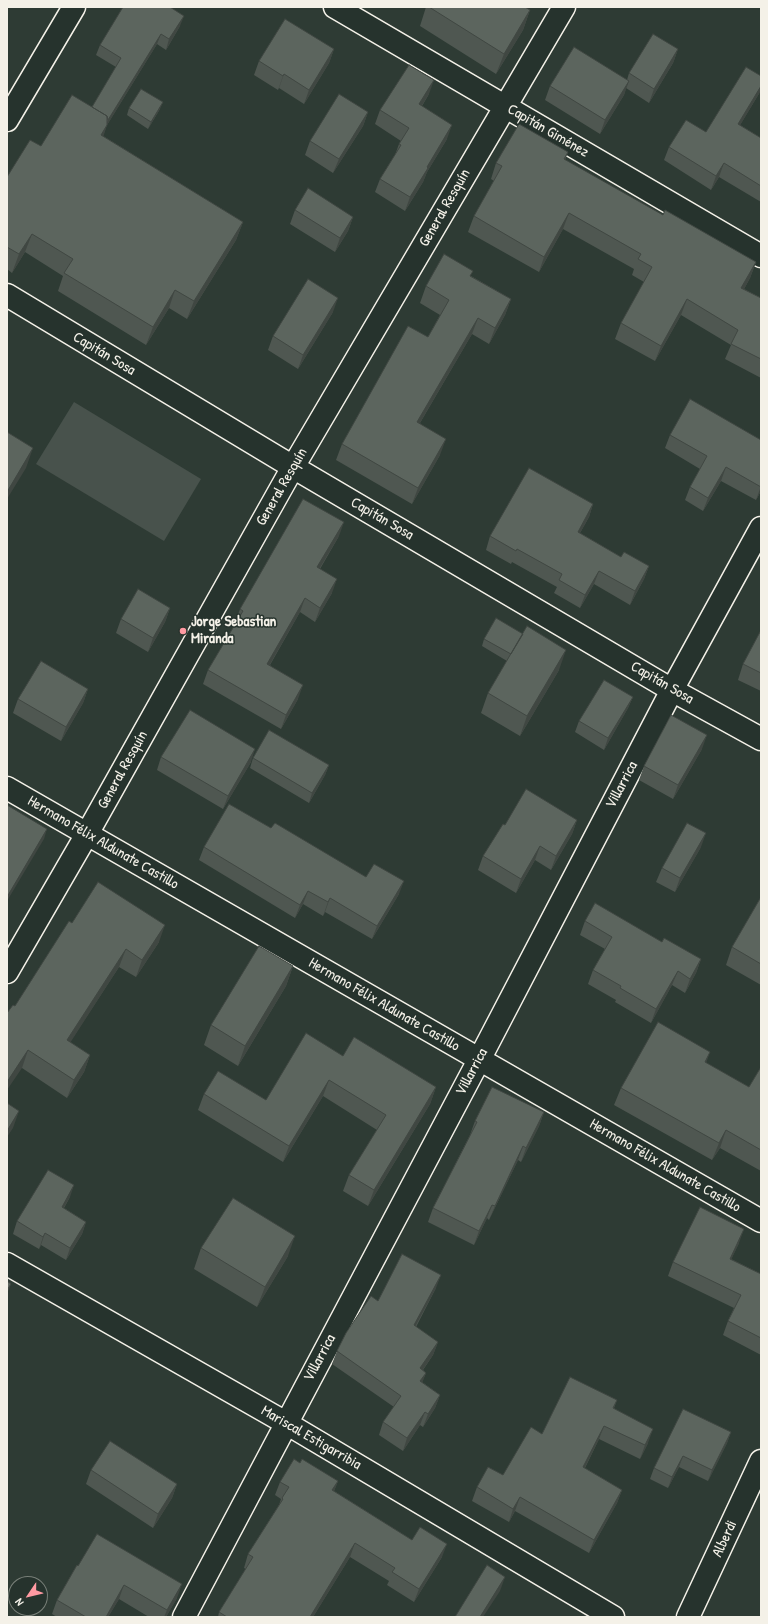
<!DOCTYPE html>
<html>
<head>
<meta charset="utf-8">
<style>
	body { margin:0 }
	#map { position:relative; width:768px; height:1624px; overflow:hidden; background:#2e3b34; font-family:"Patrick Hand",sans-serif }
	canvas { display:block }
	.frame { position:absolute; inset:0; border:8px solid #f4f1e8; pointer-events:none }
	.north { position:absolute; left:8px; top:1576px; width:40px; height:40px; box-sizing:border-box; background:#26332d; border:1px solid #787f78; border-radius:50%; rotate:235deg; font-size:11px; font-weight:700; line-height:16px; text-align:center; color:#f4f1e8 }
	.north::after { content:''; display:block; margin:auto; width:14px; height:18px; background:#ff9aa2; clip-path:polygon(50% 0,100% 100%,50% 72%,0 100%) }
</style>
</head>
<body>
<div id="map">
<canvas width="768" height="1624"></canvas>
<div class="frame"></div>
<div class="north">N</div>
</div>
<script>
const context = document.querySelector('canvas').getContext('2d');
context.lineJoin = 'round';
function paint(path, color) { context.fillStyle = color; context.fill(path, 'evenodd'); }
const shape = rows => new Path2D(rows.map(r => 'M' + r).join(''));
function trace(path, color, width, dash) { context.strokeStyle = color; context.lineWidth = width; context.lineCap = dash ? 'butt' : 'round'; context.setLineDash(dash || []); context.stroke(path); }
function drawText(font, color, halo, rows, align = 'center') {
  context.font = font + ' "Patrick Hand",sans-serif'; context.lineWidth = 3; context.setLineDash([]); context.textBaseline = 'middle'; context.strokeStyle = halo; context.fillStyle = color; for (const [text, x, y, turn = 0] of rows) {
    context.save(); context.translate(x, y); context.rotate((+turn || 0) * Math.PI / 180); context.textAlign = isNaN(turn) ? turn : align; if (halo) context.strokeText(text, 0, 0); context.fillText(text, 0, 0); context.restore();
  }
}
const green = shape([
	[74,402,201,479,164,541,36,464]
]);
const minor = shape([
	[335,7,761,256],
	[7,120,74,7],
	[7,295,293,467,672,690,761,739],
	[7,788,761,1221],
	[7,972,87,834,293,467,564,7],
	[7,1264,286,1423,613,1617],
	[184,1617,479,1060,672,690,761,528],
	[688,1617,761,1461]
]);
const wall = shape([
	[426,7,525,7,530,10,523,30,496,74,420,26],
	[180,26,166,50,157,44,107,125,103,136,243,222,236,240,187,319,169,308,146,345,58,291,63,276,25,252,12,273,7,269,7,177,41,146,92,107,116,67,96,55,100,45],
	[334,49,329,63,304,104,279,88,278,90,254,75,259,61],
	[678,49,673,63,649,103,626,88,624,95,600,134,545,100,550,86,627,80,629,73],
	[760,92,740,125,761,138,761,202,719,177,711,190,664,160,669,147,706,132],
	[429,94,422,106,447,139,427,172,423,182,405,211,375,192,380,179,395,155,399,144,401,141,375,124,380,110],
	[129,108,160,109,148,129,127,115],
	[368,112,363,126,333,173,305,155,310,141],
	[568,152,565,160,663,215,756,262,750,278,744,289,761,298,761,378,725,359,731,345,681,315,655,361,615,339,621,323,644,282,632,275,634,269,563,229,539,272,468,232,474,216,494,181,491,179,496,163],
	[295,210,353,217,348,231,335,252,290,224],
	[471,276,511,299,505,315,489,344,472,334,420,423,440,455,412,504,336,460,342,444,428,337,440,315,420,303,426,286],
	[333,312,298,369,268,350,273,336],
	[670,435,761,440,761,491,756,500,721,481,703,511,685,500,690,487,700,469,665,448],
	[593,504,589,517,580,533,621,557,649,566,644,579,630,605,594,584,580,608,554,593,557,587,512,562,511,564,486,550,490,536],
	[339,536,320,569,332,593,315,622,300,612,270,665,298,699,281,729,203,684,208,670,236,623,235,623,240,609],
	[170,608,165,622,148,652,116,633,121,619],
	[761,632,761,691,738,680,743,664],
	[484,639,559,670,520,736,481,713,488,693,507,661,482,646],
	[88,689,83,703,61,741,13,713,18,699],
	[633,697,628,708,604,750,575,732,579,721],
	[702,749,673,799,639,780,644,766],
	[161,757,251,762,223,809,157,770],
	[253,758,329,765,325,775,309,803,250,768],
	[577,820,572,834,551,870,535,860,516,893,478,870,483,856,505,825],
	[271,828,399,894,372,939,325,912,323,916,303,904,295,918,199,860,204,847],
	[701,847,675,892,656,882,662,868],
	[761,897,761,985,726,965,732,947],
	[585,921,662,942,701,959,696,973,685,993,672,985,651,1023,615,1002,616,1000,588,984,593,970,605,949,580,935],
	[72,923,159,942,136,977,119,967,70,1042,90,1055,84,1072,67,1098,22,1068,15,1006],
	[293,966,286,986,238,1066,204,1045,211,1025],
	[343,1056,436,1087,430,1104,368,1206,343,1191,349,1175,377,1130,323,1096,283,1162,198,1110,204,1094,266,1100],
	[706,1063,749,1087,761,1067,761,1171,720,1148,712,1160,614,1105,621,1088],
	[544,1112,539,1126,521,1162,518,1160,489,1220,487,1218,474,1245,428,1222,433,1208,470,1135,475,1121],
	[70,1197,64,1208,86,1222,82,1234,66,1260,41,1245,39,1249,13,1234,17,1221],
	[739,1243,731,1259,761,1274,761,1355,723,1335,728,1321,734,1308,668,1276,673,1262],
	[201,1248,288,1256,257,1307,194,1269],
	[436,1288,416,1327,438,1342,433,1355,423,1370,426,1373,422,1382,440,1395,435,1408,423,1427,420,1425,403,1451,379,1435,383,1422,394,1407,332,1364,337,1351,378,1301],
	[617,1400,614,1408,648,1443,640,1459,599,1439,585,1468,622,1490,617,1503,589,1553,515,1511,509,1522,472,1501,477,1487,503,1475,542,1434],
	[731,1432,727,1443,708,1481,679,1467,668,1488,650,1479,654,1468],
	[300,1463,338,1481,334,1491,412,1540,442,1557,414,1602,387,1585,389,1581,350,1557,313,1617,218,1617,219,1612,246,1569,244,1568,248,1554,279,1505,281,1499,275,1495,280,1482],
	[91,1470,177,1484,172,1498,153,1528,86,1484],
	[77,1565,177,1598,166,1617,149,1617,119,1599,108,1617,57,1617,52,1614,57,1600]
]);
const shadedWall = shape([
	[530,10,523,30,496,74,504,54],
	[184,16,180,26,166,50,169,39],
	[161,34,157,44,104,130,108,120],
	[334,49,329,63,304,104,309,90],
	[678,49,673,63,649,103,654,89],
	[284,74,279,88,278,90,283,76],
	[434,80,429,94,414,118,419,104],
	[629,81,624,95,600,134,605,120],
	[761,86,760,92,733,137,738,124],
	[163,102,160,109,148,129,151,122],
	[368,112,363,126,333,173,339,159],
	[107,125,101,144,101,135],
	[452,125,447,139,427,172,423,182,405,211,410,197,427,167],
	[724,163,719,177,711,190,716,176],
	[569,213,563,229,539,272,544,257],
	[353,217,348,231,335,252,340,238],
	[243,222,236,240,187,319,194,301],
	[32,234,25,252,12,273,19,254],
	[756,262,750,278,736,304,741,288],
	[175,290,169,308,146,345,153,327],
	[338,298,333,312,298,369,303,355],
	[511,299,505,315,489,344,495,328],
	[687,299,681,315,655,361,661,346],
	[478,318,472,334,411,438,417,422],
	[446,439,440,455,412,504,418,488],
	[33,448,26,468,7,499,7,492],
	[726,467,721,481,703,511,708,498],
	[761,486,761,491,756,500],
	[593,504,589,517,573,545,578,532],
	[344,522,339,536,312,581,317,567],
	[649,566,644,579,630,605,635,591],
	[599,571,594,584,580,608,585,595],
	[337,579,332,593,315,622,320,608],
	[305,598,300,612,262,678,267,664],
	[170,608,165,622,148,652,153,638],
	[566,650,559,670,520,736,527,716],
	[303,685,298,699,281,729,286,715],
	[88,689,83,703,61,741,66,727],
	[633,697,628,708,604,750,608,738],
	[707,735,702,749,673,799,678,785],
	[255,749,251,762,223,809,228,796],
	[329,765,325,775,309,803,312,793],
	[577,820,572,834,551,870,556,856],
	[47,829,44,839,7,901,7,897],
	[706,833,701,847,675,892,680,878],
	[540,846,535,860,516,893,521,879],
	[404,881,399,894,372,939,377,926],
	[308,891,303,904,295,918,300,905],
	[330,898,325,912,323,916,328,902],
	[165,925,159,942,136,977,142,960],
	[126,949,119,967,61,1057,67,1040],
	[701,959,696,973,685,993,690,979],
	[293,966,286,986,238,1066,245,1046],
	[678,971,672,985,651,1023,656,1009],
	[28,1050,22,1068,7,1090,7,1082],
	[710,1052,704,1069,705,1062],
	[90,1055,84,1072,67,1098,74,1080],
	[329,1080,323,1096,283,1162,289,1146],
	[436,1087,430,1104,368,1206,374,1190],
	[19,1111,13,1128,7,1137,7,1131],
	[544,1112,539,1126,521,1162,526,1148],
	[726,1130,720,1148,712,1160,719,1143],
	[523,1146,518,1160,489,1220,495,1206],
	[74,1185,70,1197,57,1219,62,1207],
	[492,1205,487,1218,474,1245,479,1231],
	[86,1222,82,1234,66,1260,70,1248],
	[744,1229,739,1243,725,1273,730,1259],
	[45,1233,41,1245,39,1249,43,1237],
	[295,1236,288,1256,257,1307,265,1287],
	[441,1275,436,1288,409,1338,414,1325],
	[11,1284,7,1294,7,1290],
	[438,1342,433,1355,415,1381,420,1368],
	[426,1373,421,1386,420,1381],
	[440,1395,435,1408,423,1427,428,1414],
	[425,1412,420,1425,403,1451,407,1438],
	[604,1426,599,1439,578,1481,583,1467],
	[653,1429,648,1443,640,1459,645,1445],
	[731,1432,727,1443,708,1481,712,1470],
	[683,1456,679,1467,668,1488,672,1477],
	[338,1481,333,1494,332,1490],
	[177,1484,172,1498,153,1528,158,1514],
	[622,1490,617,1503,589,1553,594,1540],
	[520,1497,515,1511,509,1522,513,1509],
	[355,1543,350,1557,313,1617,310,1617],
	[447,1544,442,1557,414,1602,419,1589],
	[505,1577,500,1591,483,1617,480,1617],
	[182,1584,177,1598,166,1617,164,1617,167,1610],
	[124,1585,119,1599,108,1617,106,1617]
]);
const building = shape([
	[123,7,170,7,184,16,169,39,161,34,108,120,107,116,92,107,121,58,100,45,123,7],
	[429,7,525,7,530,10,504,54,429,7],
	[285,19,334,49,309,90,284,74,283,76,259,61,285,19],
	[653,34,678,49,654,89,629,73,653,34],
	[574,47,629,81,605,120,550,86,574,47],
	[409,65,434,80,419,104,452,125,427,167,428,168,410,197,380,179,401,145,399,144,409,128,380,110,409,65],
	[746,67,761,76,761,86,738,124,761,138,761,186,724,163,716,176,669,147,686,120,706,132,746,67],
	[141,89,163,102,151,122,129,108,141,89],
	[339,94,368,112,339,159,310,141,339,94],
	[72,95,107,116,107,125,101,135,243,222,194,301,175,290,153,327,64,273,73,259,32,234,19,254,7,247,7,177,30,140,41,146,72,95],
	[519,124,568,152,564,159,663,215,665,210,756,262,741,288,761,298,761,359,731,344,738,330,687,299,661,346,621,323,652,267,638,259,641,254,569,213,544,257,474,216,502,166,496,163,519,124],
	[308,188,353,217,340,238,295,210,308,188],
	[444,254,473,271,470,276,511,299,495,328,478,318,417,422,446,439,418,488,342,444,408,326,428,337,449,300,426,286,444,254],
	[308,279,338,298,303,355,273,336,308,279],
	[690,399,761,440,761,487,726,467,708,498,690,487,707,456,670,435,690,399],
	[7,432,33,448,7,492,7,432],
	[529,468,593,504,578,532,621,557,624,552,649,566,635,591,599,571,585,595,559,580,562,574,517,549,516,551,490,536,529,468],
	[303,499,344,522,317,567,337,579,320,608,305,598,267,664,303,685,286,715,208,670,243,611,240,609,303,499],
	[138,589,170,608,153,638,121,619,138,589],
	[496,618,523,634,511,654,484,639,496,618],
	[527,626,566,650,527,716,488,693,527,626],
	[760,632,761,632,761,673,743,664,760,632],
	[41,661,88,689,66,727,18,699,41,661],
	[604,680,633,697,608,738,579,721,604,680],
	[190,710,255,749,228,796,161,757,190,710],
	[671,715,707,735,678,785,644,766,671,715],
	[269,730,329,765,312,793,253,758,269,730],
	[526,789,577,820,556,856,540,846,521,879,483,856,503,824,505,825,526,789],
	[229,804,271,828,275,823,366,877,374,864,404,881,377,926,330,898,328,902,308,891,300,905,204,847,229,804],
	[7,805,47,829,7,897,7,805],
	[687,823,706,833,680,878,662,868,687,823],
	[98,882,165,925,142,960,126,949,67,1040,90,1055,74,1080,28,1050,7,1082,7,1013,13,1005,15,1006,69,921,72,923,98,882],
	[761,897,761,964,732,947,761,897],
	[595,903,662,942,664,938,701,959,690,979,678,971,656,1009,620,988,621,986,593,970,612,937,585,921,595,903],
	[259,946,293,966,245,1046,211,1025,259,946],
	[658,1022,710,1052,705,1062,749,1087,761,1067,761,1150,726,1130,719,1143,621,1088,658,1022],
	[306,1033,343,1056,354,1037,436,1087,374,1190,349,1175,386,1115,329,1080,289,1146,204,1094,218,1071,266,1100,306,1033],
	[492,1087,544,1112,526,1148,523,1146,495,1206,492,1205,479,1231,433,1208,477,1122,475,1121,492,1087],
	[7,1103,19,1111,7,1131,7,1103],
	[48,1170,74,1185,62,1207,86,1222,70,1248,45,1233,43,1237,17,1221,48,1170],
	[233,1198,295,1236,265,1287,201,1248,233,1198],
	[700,1207,744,1229,730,1259,761,1274,761,1338,728,1321,741,1295,673,1262,700,1207],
	[402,1254,441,1275,414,1325,438,1342,420,1368,426,1373,420,1381,440,1395,428,1414,425,1412,407,1438,383,1422,401,1396,337,1351,346,1333,371,1296,378,1301,402,1254],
	[7,1281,11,1284,7,1290,7,1281],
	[570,1377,617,1400,613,1408,653,1429,645,1445,604,1426,583,1467,622,1490,594,1540,520,1497,513,1509,477,1487,488,1467,503,1475,531,1427,542,1434,570,1377],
	[683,1409,731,1432,712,1470,683,1456,672,1477,654,1468,683,1409],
	[110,1441,177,1484,158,1514,91,1470,110,1441],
	[294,1459,300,1463,302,1459,338,1481,332,1490,412,1540,420,1527,447,1544,419,1589,392,1572,395,1568,355,1543,310,1617,227,1617,219,1612,253,1557,248,1554,283,1499,282,1498,289,1487,280,1482,294,1459],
	[97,1534,182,1584,167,1610,124,1585,106,1617,86,1617,57,1600,77,1565,78,1566,97,1534],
	[487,1565,505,1577,480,1617,455,1617,487,1565]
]);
const markers = [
	[183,631,4,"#ff9aa2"]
];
const streetNames = [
	["Capitán Giménez",548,131,30],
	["General Resquín",445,208,-60],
	["Capitán Sosa",104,354,31],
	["General Resquín",282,487,-60],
	["Capitán Sosa",382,519,30],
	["Capitán Sosa",662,683,30],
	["General Resquín",123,770,-61],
	["Villarrica",622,785,-62],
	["Hermano Félix Aldunate Castillo",103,843,30],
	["Hermano Félix Aldunate Castillo",384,1005,30],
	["Villarrica",472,1072,-62],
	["Hermano Félix Aldunate Castillo",665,1166,30],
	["Villarrica",320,1358,-62],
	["Mariscal Estigarribia",311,1438,30],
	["Alberdi",725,1539,-65]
];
const poiNames = [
	["Jorge Sebastian",191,622],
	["Miranda",191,639]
];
paint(green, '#48524c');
trace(minor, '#f4f1e8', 25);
trace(minor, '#26332d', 22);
paint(wall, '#4f5751');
paint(shadedWall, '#404742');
paint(building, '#5c655e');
trace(building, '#404742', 1);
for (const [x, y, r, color] of markers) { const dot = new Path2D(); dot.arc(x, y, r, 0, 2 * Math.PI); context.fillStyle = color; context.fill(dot); trace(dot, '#26332d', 1.5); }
drawText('15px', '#f4f1e8', '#26332d', streetNames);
drawText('bold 15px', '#f4f1e8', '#26332d', poiNames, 'left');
</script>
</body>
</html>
